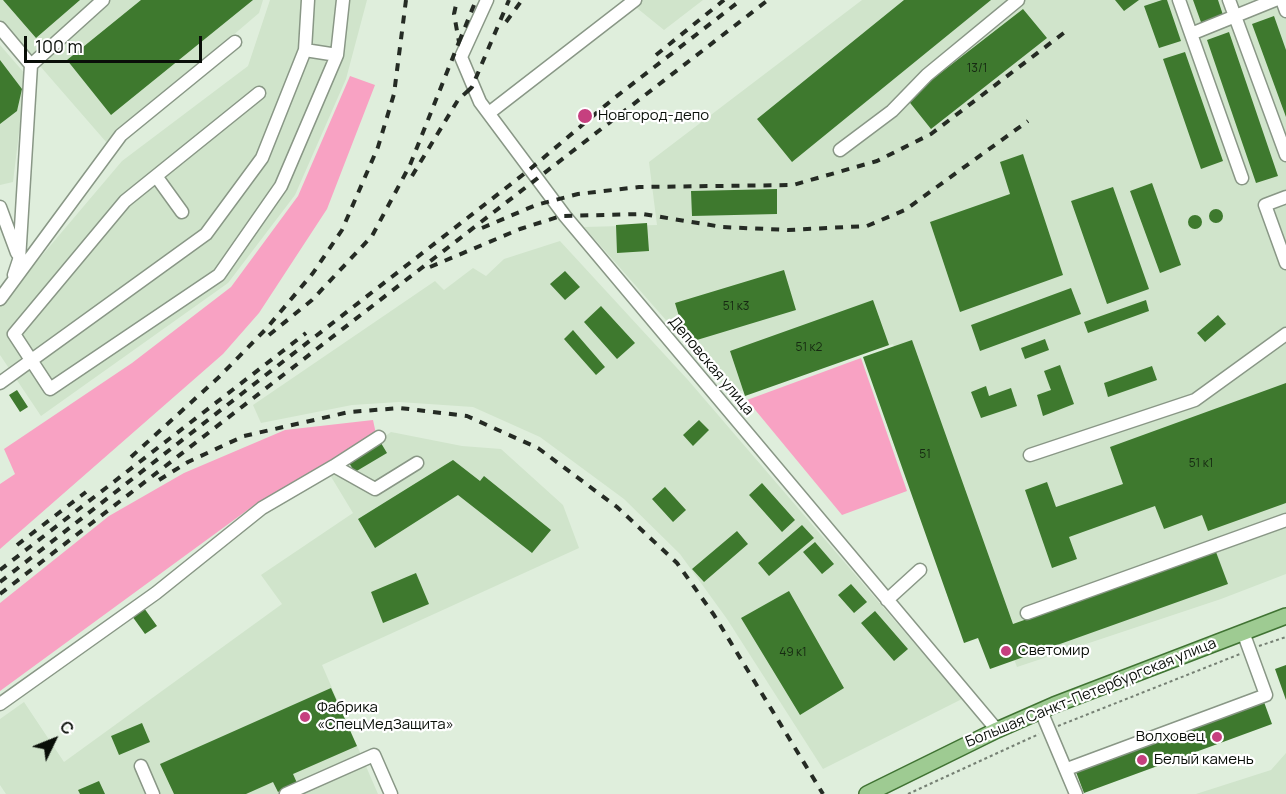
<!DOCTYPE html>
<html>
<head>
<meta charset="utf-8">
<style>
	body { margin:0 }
	#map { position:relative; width:1286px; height:794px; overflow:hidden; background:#dfeedc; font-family:Manrope,sans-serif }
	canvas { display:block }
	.north { position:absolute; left:24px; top:710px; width:60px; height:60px; -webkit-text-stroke:4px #fff; paint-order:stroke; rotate:47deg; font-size:16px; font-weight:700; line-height:24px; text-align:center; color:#090e08 }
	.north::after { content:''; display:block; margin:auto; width:21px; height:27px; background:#090e08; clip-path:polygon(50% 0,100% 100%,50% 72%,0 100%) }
	.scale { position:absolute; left:24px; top:36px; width:178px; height:27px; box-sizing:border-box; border:3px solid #090e08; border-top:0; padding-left:8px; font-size:18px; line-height:21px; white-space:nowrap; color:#090e08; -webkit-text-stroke:4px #fff; paint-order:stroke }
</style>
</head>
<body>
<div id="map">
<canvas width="1286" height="794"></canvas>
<div class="north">С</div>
<div class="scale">100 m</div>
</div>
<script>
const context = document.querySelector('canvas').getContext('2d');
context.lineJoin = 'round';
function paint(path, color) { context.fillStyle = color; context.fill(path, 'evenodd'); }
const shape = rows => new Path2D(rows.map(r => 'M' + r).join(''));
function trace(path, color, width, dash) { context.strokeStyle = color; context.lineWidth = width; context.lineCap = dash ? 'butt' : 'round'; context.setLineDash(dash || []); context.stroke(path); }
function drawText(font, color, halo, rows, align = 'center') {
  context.font = font + ' Manrope,sans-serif'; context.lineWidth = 4.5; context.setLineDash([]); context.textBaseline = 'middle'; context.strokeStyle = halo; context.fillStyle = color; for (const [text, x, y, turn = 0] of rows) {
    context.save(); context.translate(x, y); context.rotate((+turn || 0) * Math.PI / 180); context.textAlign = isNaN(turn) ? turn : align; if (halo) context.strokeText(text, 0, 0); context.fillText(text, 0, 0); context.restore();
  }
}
const built = shape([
	[0,0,263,0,259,13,107,143,0,20],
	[270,0,367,0,346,79,295,195,228,283,41,416,0,355,0,305,122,161,248,66],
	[627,0,703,0,664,30],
	[862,0,1286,0,1286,574,1221,599,1017,667,893,344,731,394,584,227,657,225,649,162],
	[0,45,26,75,13,182,0,185],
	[560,241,688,380,962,699,823,769,727,619,680,554,624,499,540,437,473,407,399,402,352,405,261,423,253,405,435,281,444,290,473,268,486,276,504,259],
	[391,432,462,446,501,449,563,505,579,548,322,665,378,794,6,794,0,785,0,719,24,702,64,762,282,604,261,575,353,513,330,475],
	[1286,753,1286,794,1196,794,1271,770]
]);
const green = shape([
	[350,76,375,85,327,209,259,313,223,354,0,549,0,484,15,474,4,449,132,363,231,287,298,196],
	[861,358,907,491,842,515,747,400],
	[373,420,376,434,253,506,0,691,0,603,109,516,184,473,285,430]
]);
const building = shape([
	[3,0,80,0,36,38],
	[141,0,253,0,111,115,67,60],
	[904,0,991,0,792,162,757,119],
	[1115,0,1139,0,1124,11],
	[1162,0,1167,0,1181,41,1159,48,1144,6],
	[1193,0,1218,0,1224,18,1202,25],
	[1023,9,1047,38,931,129,907,99],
	[1274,16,1286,50,1286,117,1252,24],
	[1229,32,1278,176,1256,183,1207,40],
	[1185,52,1223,161,1201,169,1163,59],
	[0,60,22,89,17,111,0,124],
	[1023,154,1063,275,960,312,930,222,1010,194,1000,162],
	[1152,183,1181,265,1160,273,1130,191],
	[1113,187,1149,289,1107,304,1071,201],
	[777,189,777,214,692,216,691,191],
	'1209 216a7 7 0 1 1 14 0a7 7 0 1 1-14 0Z',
	'1188 222a7 7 0 1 1 14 0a7 7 0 1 1-14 0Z',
	[647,223,649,251,617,253,616,225],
	[784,270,796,310,687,343,675,303],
	[565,271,580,287,565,300,550,284],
	[1071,288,1081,314,980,351,971,325],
	[873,300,889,345,745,396,730,351],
	[1146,300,1149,311,1088,333,1084,322],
	[601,306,635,343,617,359,584,322],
	[1218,315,1226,324,1205,342,1197,333],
	[573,330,605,367,596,375,564,339],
	[1045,339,1049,350,1025,359,1021,348],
	[912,340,1013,624,1216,552,1228,584,990,669,978,638,964,643,863,357],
	[1060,365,1074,404,1043,416,1037,395,1051,390,1044,371],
	[1152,366,1157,380,1108,397,1104,383],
	[1286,383,1286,503,1208,531,1202,515,1164,529,1155,506,1069,537,1077,559,1052,568,1025,490,1047,482,1056,507,1123,484,1110,447],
	[986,386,989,396,1011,388,1017,406,981,418,971,392],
	[17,390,28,407,20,412,9,395],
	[699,420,709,430,693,446,683,435],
	[381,443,387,453,355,472,349,463],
	[453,460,480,481,484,476,551,530,532,553,458,495,375,548,358,519],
	[762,483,795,520,782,532,749,495],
	[665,487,686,510,673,522,652,499],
	[802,525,814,538,769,576,758,563],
	[737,531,748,544,704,582,692,569],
	[815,542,834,564,822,574,803,552],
	[416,573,429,604,383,623,371,592],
	[851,584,867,602,854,613,838,595],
	[789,591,844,688,800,715,741,618],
	[144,608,157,626,145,634,132,616],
	[875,611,908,649,894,661,861,623],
	[1286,665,1286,700,1275,669],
	[331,688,357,746,293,774,297,783,278,792,273,782,246,794,174,794,160,764],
	[1264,702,1272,724,1084,793,1076,772],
	[142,723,150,742,119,755,111,736],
	[99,781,105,794,80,794,78,790]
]);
const path = shape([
	[1259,646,1286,637],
	[1058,726,1240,654],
	[908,794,1039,734]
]);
const minor = shape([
	[487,0,461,57,480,102,565,216,997,730],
	[1179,0,1242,178],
	[1229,0,1286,155],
	[1282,0,1286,11],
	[0,28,31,65,19,260,14,275],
	[1191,34,1275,0],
	[305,50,337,55],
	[31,65,103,0],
	[259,93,125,201,14,334,50,389,219,275,281,186,337,55,343,0],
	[489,113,635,0],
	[840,150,892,111,927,75,1018,0],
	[156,176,182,212],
	[1286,197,1265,205,1286,263],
	[0,207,17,253],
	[0,299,121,135,235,42],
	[0,383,206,234,262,158,305,50,308,0],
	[1030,455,1195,400,1286,334],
	[334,466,379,437],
	[887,600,920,570],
	[1027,613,1286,520],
	[0,704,156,593,262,508,334,466,375,489,417,463],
	[1041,711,1076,794],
	[141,766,153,794],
	[1067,769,1266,695,1243,632],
	[286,794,374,755,391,794]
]);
const major = shape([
	[867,794,997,730,1054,705,1286,616]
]);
const rail = shape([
	[506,22,522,0],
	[459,42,476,0],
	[656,55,724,0],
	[467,92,472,87,509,0],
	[412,176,458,100,472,87],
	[482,228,536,205,578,194,639,187,793,185,877,161,931,134,1065,32],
	[430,267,520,229,561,216,643,214,722,227,788,230,867,226,905,210,1028,121],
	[269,335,312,300,372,236,410,165,459,42,454,14,457,0],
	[131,457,219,377,266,329,313,273,342,230,378,147,394,94,406,0],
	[159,480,188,462,244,436,349,412,400,408,467,416,538,448,617,507,677,563,714,615,823,794],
	[17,545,86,492],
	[0,570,306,333],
	[0,582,529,170,613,99,741,0],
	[0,594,768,0]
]);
const markers = [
	[585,116,8,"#c6407f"],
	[1006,651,6,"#c6407f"],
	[305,717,6,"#c6407f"],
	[1217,737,6,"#c6407f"],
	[1142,760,6,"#c6407f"]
];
const numberNames = [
	["13/1",977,69],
	["51 к3",736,307],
	["51 к2",809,348],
	["51",925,455],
	["51 к1",1201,464],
	["49 к1",793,653]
];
const poiNames = [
	["Новгород-депо",598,116],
	["Светомир",1018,651],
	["Фабрика",317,708],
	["«СпецМедЗащита»",317,725],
	["Волховец",1205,737,"right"],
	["Белый камень",1154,760]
];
const streetNames = [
	["Деповская улица",711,366,50],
	["Большая Санкт-Петербургская улица",1091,693,-22]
];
paint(built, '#d0e4cb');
paint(green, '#f8a2c3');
paint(building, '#3e792e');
trace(minor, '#899786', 15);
trace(major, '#407333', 18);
trace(path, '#768074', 2, [3, 3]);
trace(minor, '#fff', 12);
trace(major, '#9ecb92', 15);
trace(rail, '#252b24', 4, [8, 8]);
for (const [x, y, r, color] of markers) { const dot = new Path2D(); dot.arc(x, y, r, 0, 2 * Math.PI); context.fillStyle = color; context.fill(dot); trace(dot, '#fff', 2); }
drawText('12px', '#162912', null, numberNames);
drawText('15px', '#090e08', '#fff', poiNames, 'left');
drawText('15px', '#090e08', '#fff', streetNames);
</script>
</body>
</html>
